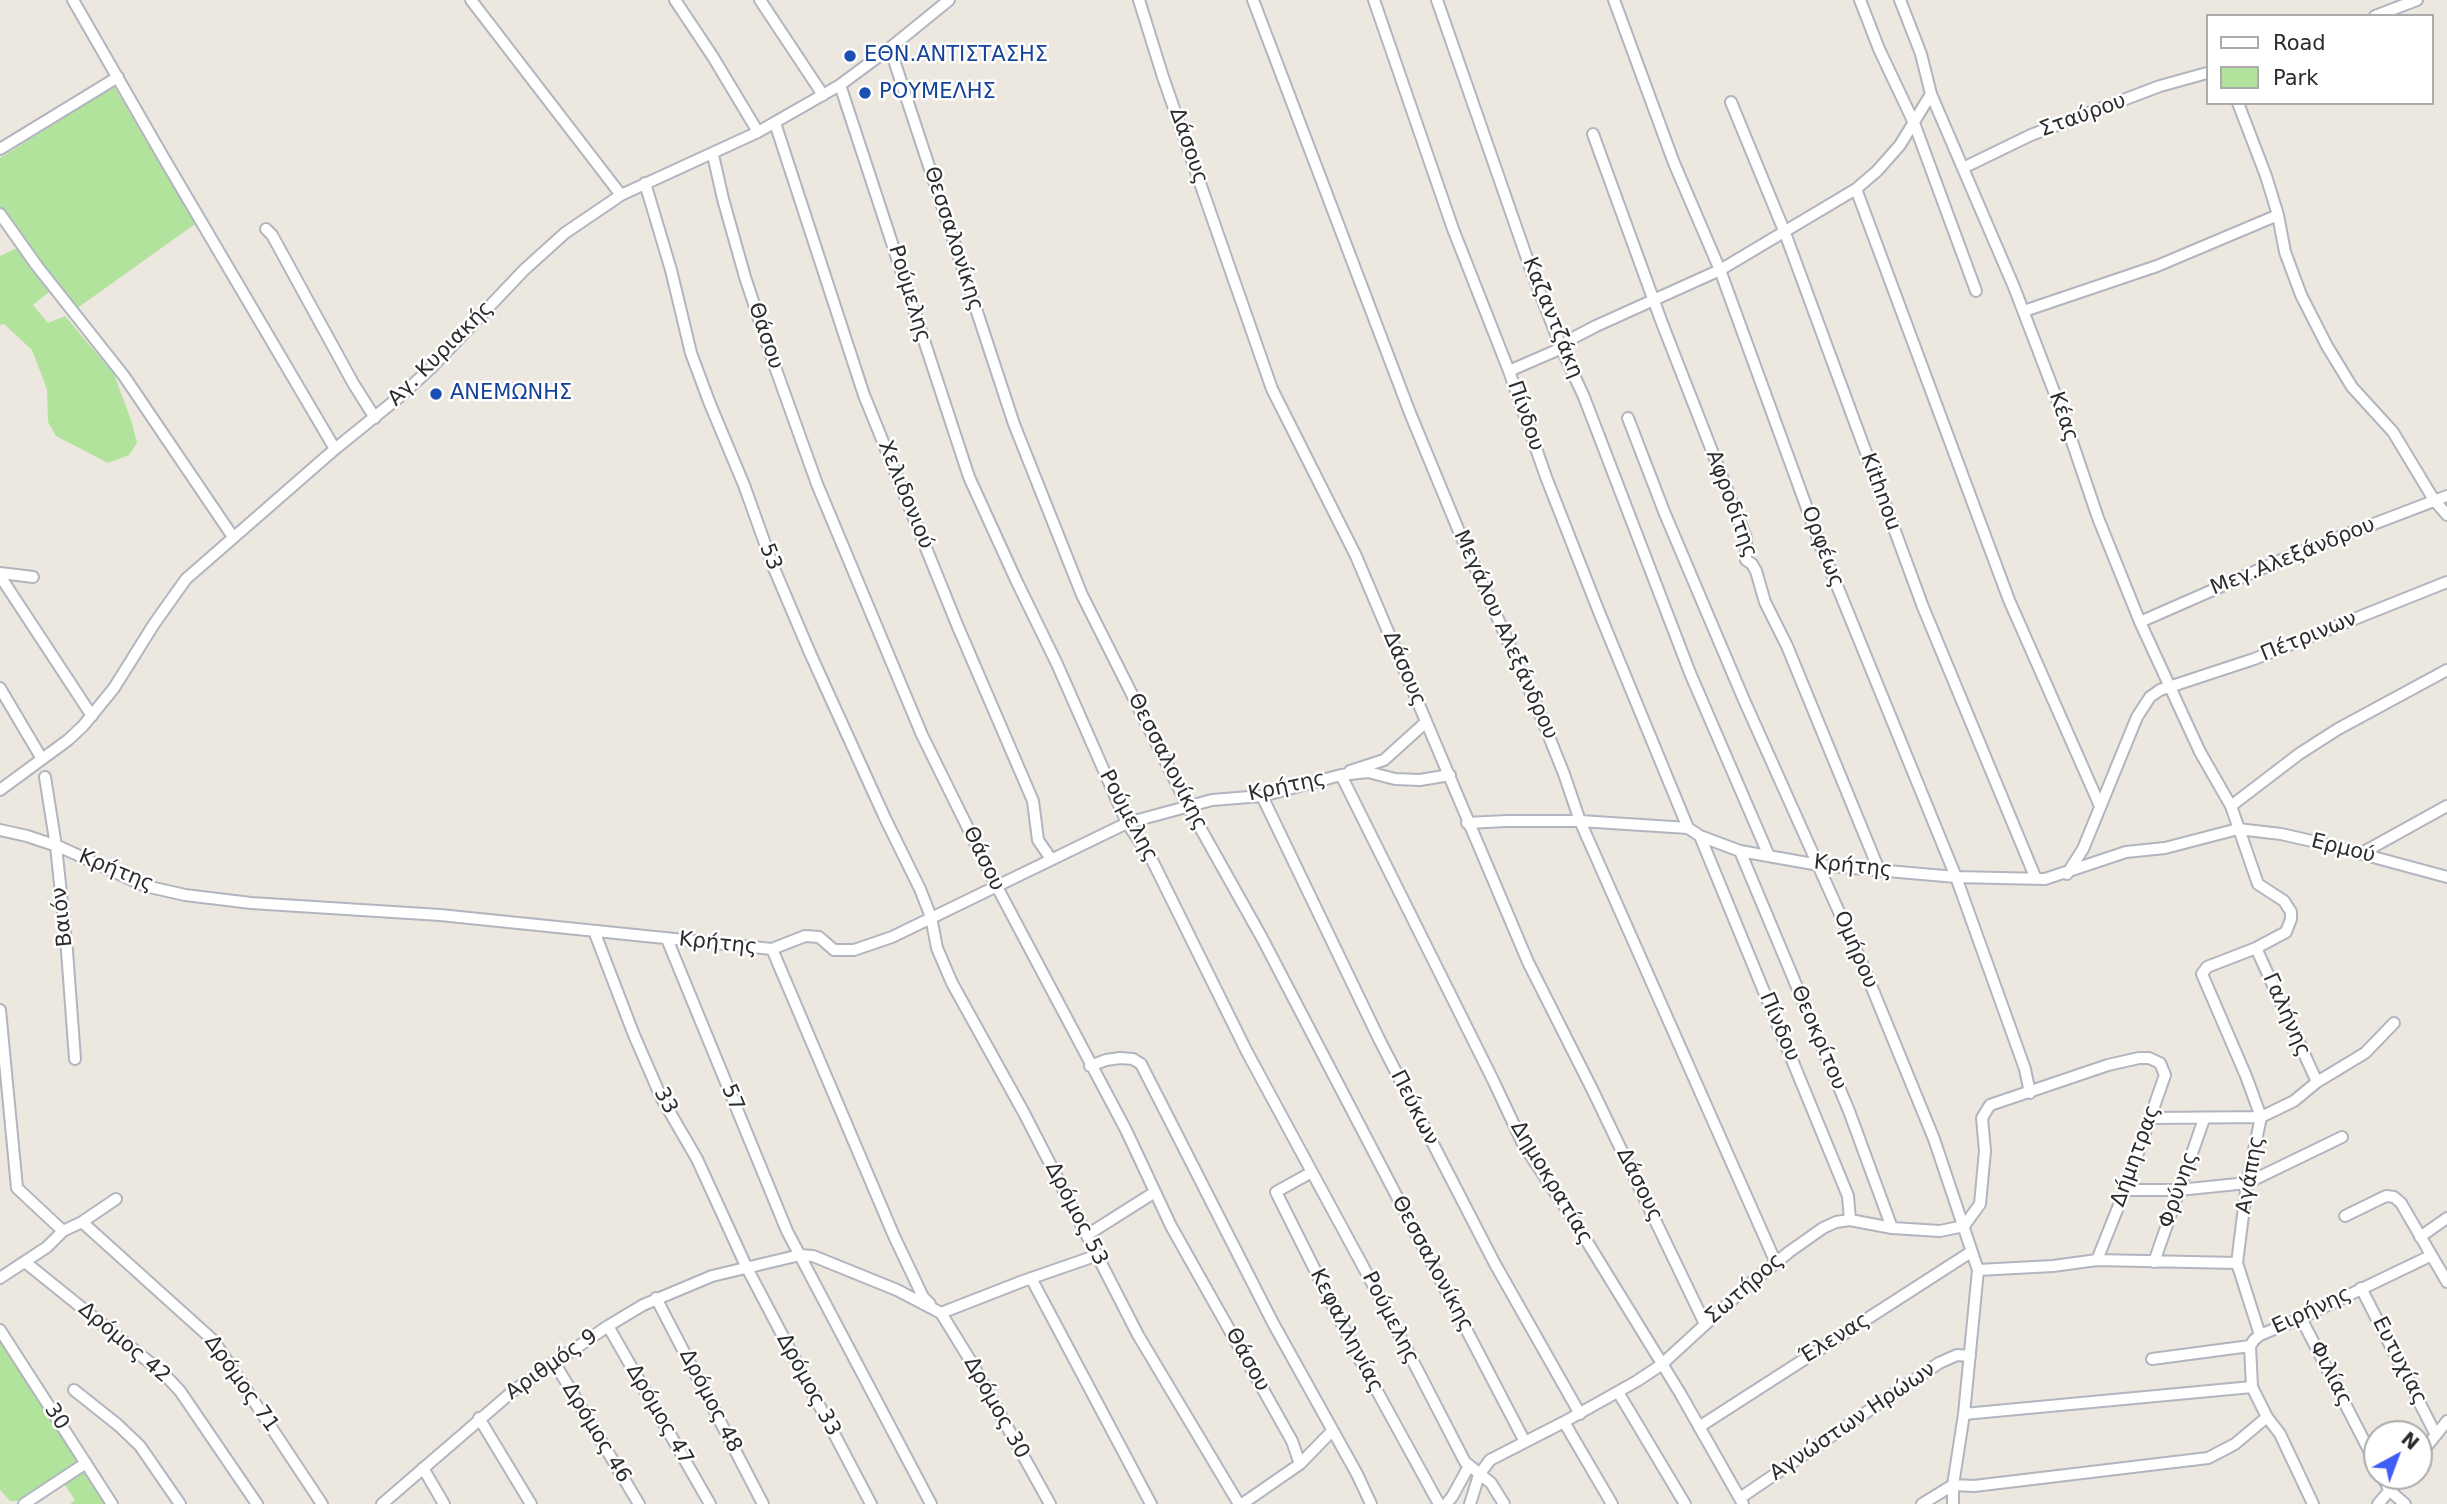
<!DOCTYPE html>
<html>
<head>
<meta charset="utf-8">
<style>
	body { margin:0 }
	#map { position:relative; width:2447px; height:1504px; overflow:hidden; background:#ede8df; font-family:"DejaVu Sans",sans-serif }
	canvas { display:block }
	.legend { position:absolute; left:2206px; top:14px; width:228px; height:91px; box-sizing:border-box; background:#fff; border:2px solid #ababab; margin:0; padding:9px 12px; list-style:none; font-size:21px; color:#2c2c2c }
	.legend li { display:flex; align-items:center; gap:14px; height:35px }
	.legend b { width:35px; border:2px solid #ababab }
	.north { position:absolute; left:2363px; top:1420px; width:70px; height:70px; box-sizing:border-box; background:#fff; border:2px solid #ababab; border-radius:50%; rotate:41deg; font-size:19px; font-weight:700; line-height:28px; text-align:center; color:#2c2c2c }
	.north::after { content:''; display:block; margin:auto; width:24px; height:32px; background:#415df8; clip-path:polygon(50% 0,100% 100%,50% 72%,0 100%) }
</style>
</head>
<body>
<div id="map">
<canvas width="2447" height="1504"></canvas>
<ul class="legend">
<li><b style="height:9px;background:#fff"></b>Road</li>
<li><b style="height:19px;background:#b2e39c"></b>Park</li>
</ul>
<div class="north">N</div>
</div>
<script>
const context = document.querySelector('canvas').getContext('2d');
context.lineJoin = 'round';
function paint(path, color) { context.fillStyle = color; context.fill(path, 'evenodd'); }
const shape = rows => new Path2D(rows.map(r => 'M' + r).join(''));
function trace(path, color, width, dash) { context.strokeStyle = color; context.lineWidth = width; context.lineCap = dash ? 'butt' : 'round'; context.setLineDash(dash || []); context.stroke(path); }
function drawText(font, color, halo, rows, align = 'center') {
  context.font = font + ' "DejaVu Sans",sans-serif'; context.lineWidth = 5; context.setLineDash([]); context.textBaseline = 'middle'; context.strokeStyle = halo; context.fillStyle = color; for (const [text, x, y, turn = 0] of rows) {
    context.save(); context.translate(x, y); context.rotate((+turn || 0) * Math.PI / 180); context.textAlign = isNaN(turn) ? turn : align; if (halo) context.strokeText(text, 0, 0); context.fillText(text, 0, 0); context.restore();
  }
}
const green = shape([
	[114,86,195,224,76,309,0,206,0,158],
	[17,248,49,292,33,305,48,323,65,316,114,374,132,423,137,443,129,455,108,463,56,436,48,422,47,389,32,350,4,324,0,325,0,256],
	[0,1340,76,1458,76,1463,71,1468,17,1501,10,1501,0,1490],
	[83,1469,105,1504,70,1504,75,1500,63,1482]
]);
const minor = shape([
	[73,0,162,155,335,449],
	[471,0,621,195],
	[675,0,713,57,758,132],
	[760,0,823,95],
	[1139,0,1163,77,1272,389,1356,556,1528,962,1592,1089,1705,1324],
	[1253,0,1410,413,1458,529,1538,709,1564,774,1580,821,1776,1263],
	[1374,0,1453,229,1509,371,1546,477,1599,612,1688,828],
	[1437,0,1530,267,1561,347,1584,397,1690,673,1769,856],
	[1614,0,1674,163,1720,270,1820,544,1956,877,2025,1069,2030,1093],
	[1860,0,1879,49,1914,123,1976,291],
	[1900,0,1921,54,1931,94,2014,287,2063,415,2098,518,2140,622,2200,752,2231,806,2258,884,2284,901,2291,912,2291,919,2286,932,2256,948,2207,967,2202,974,2246,1076,2261,1117,2247,1183,2237,1263,2260,1335],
	[2375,16,2417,0],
	[890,48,1014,424,1082,595,1188,806,1262,938,1525,1442],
	[840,85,969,477,1016,580,1057,664,1127,823,1151,858,1247,1052,1385,1307,1465,1462,1491,1483,1504,1504],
	[1731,102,1785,233,1923,607,2036,879],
	[2238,103,2266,176,2278,215,2285,252,2301,295,2327,346,2352,387,2393,432,2434,500,2447,515],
	[775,123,864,395,958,627,1033,801,1038,840,1051,859],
	[1593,134,1662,323,1746,538,1746,560,1752,564,1756,571,1765,602,1787,646,1879,870],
	[0,149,118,77],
	[713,155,723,199,745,277,774,364,817,484,922,735,996,885,1126,1130,1171,1226,1292,1441,1300,1464,1242,1504],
	[1963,168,2031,135,2160,86,2207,73],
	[645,183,671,270,691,353,710,404,744,485,773,566,810,653,885,818,920,889,931,917,937,948,952,983,1024,1113,1138,1335,1239,1504],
	[1856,189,2009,600,2100,806],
	[0,214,37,266,124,376,233,537],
	[266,229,272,235,353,383,375,418],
	[2024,311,2157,266,2278,215],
	[1509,371,1555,351,1571,339,1596,326,1720,270,1856,189,1877,171,1900,145,1931,94],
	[1628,418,1665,514,1744,700,1861,961,1934,1139,1978,1270,1964,1414,1953,1485,1953,1504],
	[0,573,33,577],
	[0,576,92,716],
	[2140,622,2295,554,2447,496],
	[0,688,42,759],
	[1350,771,1384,760,1426,722],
	[1341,775,1493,1080,1523,1144,1575,1222,1680,1393,1743,1504],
	[45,777,56,846,67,951,75,1059],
	[0,790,68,740,83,726,114,688,154,624,186,579,335,449,398,398,432,367,524,270,565,233,621,195,758,132,840,85,890,48,949,0],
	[1262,796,1379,1039,1495,1264,1580,1414],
	[2231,806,2299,754,2338,729,2447,670],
	[1467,823,1506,821,1580,821,1688,828,1700,836,1740,851,1819,865,1956,877,2045,879,2126,852,2165,848,2238,829,2281,834,2325,844,2447,877],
	[0,830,27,836,60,847,145,886,185,895,251,903,440,915,772,949,805,936,819,937,834,950,854,950,892,937,1127,823,1212,800,1262,796,1341,775,1368,772,1395,779,1420,780,1450,775],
	[1700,836,1848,1196,1850,1220],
	[1740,851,1849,1111,1892,1228],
	[2362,853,2447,806],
	[2067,874,2083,849,2137,717,2150,697,2160,690,2254,659,2447,582],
	[594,931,634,1035,661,1097,697,1159,746,1266,871,1504],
	[667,939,787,1231,931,1504],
	[2256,948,2317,1082],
	[772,949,894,1236,923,1297,930,1304],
	[0,1010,17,1188,63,1231],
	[1090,1066,1106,1060,1120,1058,1133,1059,1141,1064,1273,1323,1357,1474,1371,1504],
	[2149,1118,2261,1117,2294,1101,2317,1082,2365,1053,2394,1023],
	[1312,1172,1276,1192,1360,1360,1439,1504],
	[2125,1190,2179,1190,2247,1183,2342,1137],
	[2345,1216,2386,1196,2394,1197,2401,1203,2447,1282],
	[82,1222,214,1341,322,1504],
	[1087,1235,1155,1192],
	[2420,1237,2447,1218],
	[25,1262,164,1374,180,1391,257,1504],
	[2154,1262,2204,1119],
	[1978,1270,2053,1266,2097,1260,2237,1263],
	[0,1278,47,1247,63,1231,82,1222,116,1199],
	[1031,1278,1151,1504],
	[2361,1288,2436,1435],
	[656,1298,763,1504],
	[941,1313,1023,1281,1098,1255],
	[2301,1318,2377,1466],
	[608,1326,710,1504],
	[0,1330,112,1504],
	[2250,1346,2252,1387,2267,1417,2280,1434,2313,1504],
	[2152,1359,2250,1346,2254,1340,2260,1335,2301,1318,2430,1256],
	[554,1362,639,1504],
	[74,1390,118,1425,140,1446,180,1504],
	[1618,1392,1685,1504],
	[1964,1414,2252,1387],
	[479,1418,531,1504],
	[1564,1422,1612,1504],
	[1699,1427,1971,1252],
	[2419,1456,2447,1421],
	[1300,1464,1332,1431],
	[423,1468,444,1504],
	[2382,1476,2390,1491,2405,1504],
	[1740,1498,1939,1363,1957,1355,1970,1356],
	[24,1504,86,1463],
	[382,1504,513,1391,608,1326,643,1305,712,1276,800,1255,813,1256,897,1290,941,1313,970,1360,1050,1504],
	[1446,1504,1452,1497,1469,1466],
	[1470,1504,1479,1475,1490,1460,1564,1422,1637,1381,1661,1365,1746,1287,1789,1252,1823,1228,1836,1222,1850,1220,1892,1228,1940,1231,1964,1226,1980,1204,1985,1151,1982,1118,1990,1105,2108,1065,2139,1058,2149,1058,2160,1063,2165,1075,2125,1190,2097,1260],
	[1922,1504,1953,1485,1974,1486,2208,1458,2235,1444,2267,1417],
	[2378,1504,2402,1476]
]);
const markers = [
	[850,56,7,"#1a4fb4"],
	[865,93,7,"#1a4fb4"],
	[436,394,7,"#1a4fb4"]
];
const transitNames = [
	["ΕΘΝ.ΑΝΤΙΣΤΑΣΗΣ",864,56],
	["ΡΟΥΜΕΛΗΣ",879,93],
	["ΑΝΕΜΩΝΗΣ",450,394]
];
const streetNames = [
	["Σταύρου",2083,116,-20],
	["Δάσους",1188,146,71],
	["Θεσσαλονίκης",953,239,72],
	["Ρούμελης",909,294,73],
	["Καζαντζάκη",1552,318,68],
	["Θάσου",765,336,71],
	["Αγ. Κυριακής",441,354,-45],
	["Πίνδου",1525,416,71],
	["Κέας",2063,417,71],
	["Κithnou",1880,492,70],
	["Χελιδονιού",905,495,68],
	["Αφροδίτης",1731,504,70],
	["Ορφέως",1822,547,69],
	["53",770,557,69],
	["Μεγ.Αλεξάνδρου",2293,557,-22],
	["Μεγάλου Αλεξάνδρου",1505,635,66],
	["Πέτρινων",2309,637,-22],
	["Δάσους",1404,669,67],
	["Θεσσαλονίκης",1167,762,63],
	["Κρήτης",1287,787,-12],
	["Ρούμελης",1128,816,62],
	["Ερμού",2343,849,14],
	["Θάσου",983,859,64],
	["Κρήτης",1853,867,6],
	["Κρήτης",116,871,22],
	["Βαιόν",63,917,-96],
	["Κρήτης",718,944,6],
	["Ομήρου",1855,950,67],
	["Γαλήνης",2286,1015,66],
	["Πίνδου",1779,1027,67],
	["Θεοκρίτου",1818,1038,67],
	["57",732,1098,67],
	["33",665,1101,62],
	["Πεύκων",1414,1108,63],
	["Δήμητρας",2136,1156,-70],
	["Αγάπης",2251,1175,-80],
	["Δημοκρατίας",1551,1183,59],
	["Δάσους",1639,1185,64],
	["Φρύνης",2179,1190,-71],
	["Δρόμος 53",1076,1214,63],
	["Θεσσαλονίκης",1432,1264,62],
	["Σωτήρος",1745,1289,-41],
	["Ειρήνης",2312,1311,-25],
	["Ρούμελης",1390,1318,63],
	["Κεφαλληνίας",1346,1331,63],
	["Έλενας",1835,1339,-32],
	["Δρόμος 42",124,1343,40],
	["Θάσου",1247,1360,61],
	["Ευτυχίας",2399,1361,63],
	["Αριθμός 9",552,1365,-35],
	["Φιλίας",2330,1374,63],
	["Δρόμος 71",241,1384,55],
	["Δρόμος 33",808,1385,62],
	["Δρόμος 48",710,1401,63],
	["Δρόμος 30",996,1408,61],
	["Δρόμος 47",659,1415,60],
	["30",56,1417,57],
	["Αγνώστων Ηρώων",1853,1422,-34],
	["Δρόμος 46",596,1433,59]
];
paint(green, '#b2e39c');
trace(minor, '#b2b4bf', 14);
trace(minor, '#fff', 10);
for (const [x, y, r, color] of markers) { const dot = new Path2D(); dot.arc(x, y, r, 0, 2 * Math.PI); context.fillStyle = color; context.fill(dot); trace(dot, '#fff', 2.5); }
drawText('21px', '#164399', '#fff', transitNames, 'left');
drawText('21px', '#2c2c2c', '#fff', streetNames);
</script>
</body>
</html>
